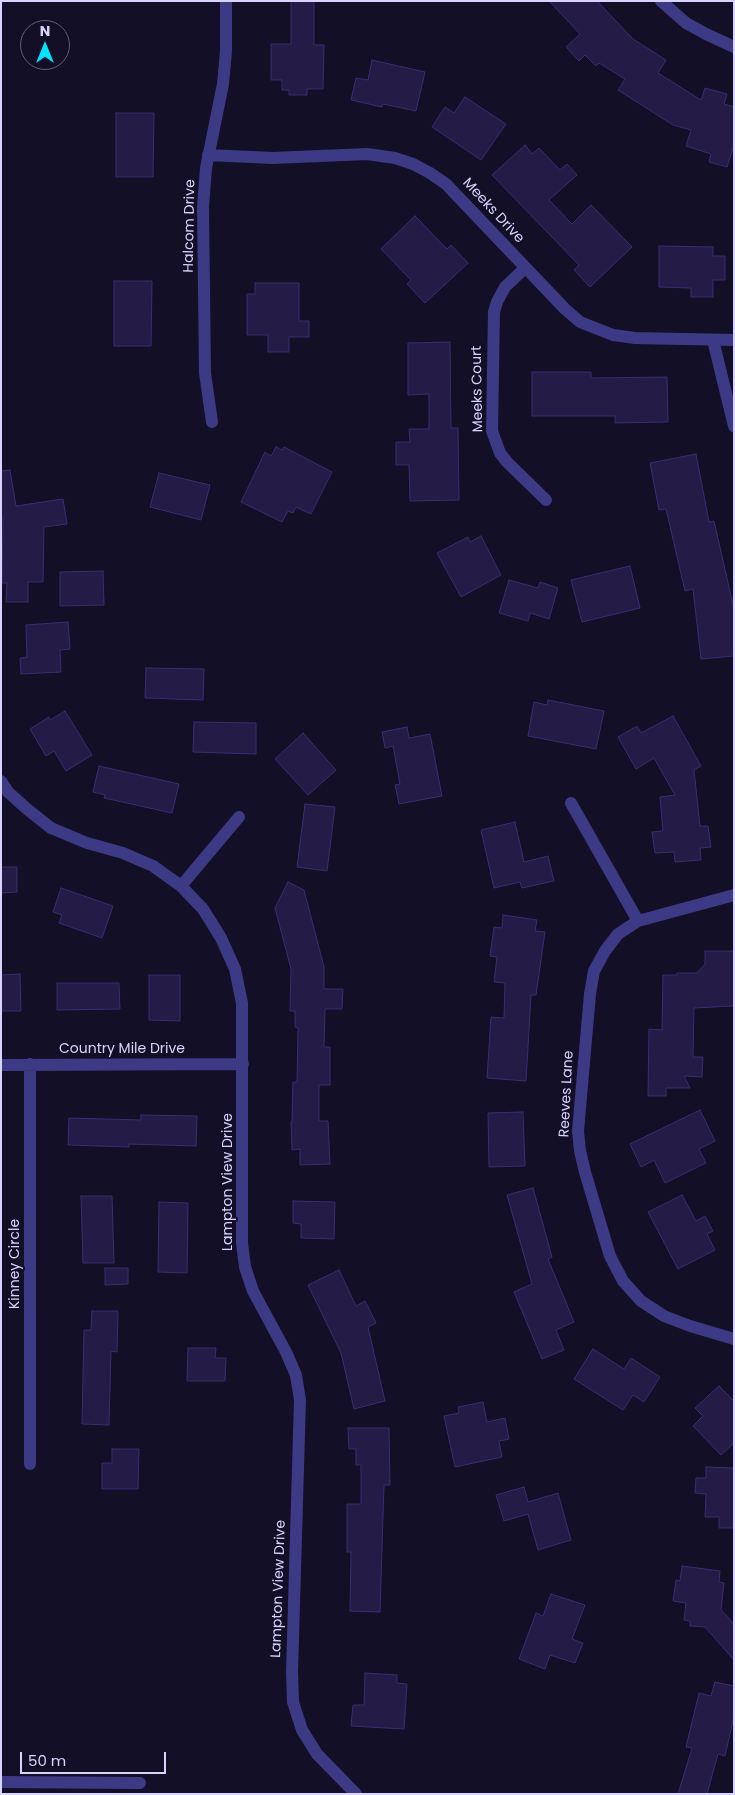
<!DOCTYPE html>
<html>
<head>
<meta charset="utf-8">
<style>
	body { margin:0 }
	#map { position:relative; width:735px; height:1795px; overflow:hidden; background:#130f26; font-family:Poppins,sans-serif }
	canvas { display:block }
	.frame { position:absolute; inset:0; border:2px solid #d9d4ff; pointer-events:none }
	.north { position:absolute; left:20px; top:20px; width:50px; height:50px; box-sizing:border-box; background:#130f26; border:1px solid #625e7d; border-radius:50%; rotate:0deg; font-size:14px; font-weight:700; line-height:20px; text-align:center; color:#d9d4ff }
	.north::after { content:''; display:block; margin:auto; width:18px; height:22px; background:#00e5ff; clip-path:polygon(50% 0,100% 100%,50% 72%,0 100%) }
	.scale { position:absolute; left:20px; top:1752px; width:146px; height:22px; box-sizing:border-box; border:2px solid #d9d4ff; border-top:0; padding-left:6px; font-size:15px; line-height:18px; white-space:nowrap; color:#d9d4ff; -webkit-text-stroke:4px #130f26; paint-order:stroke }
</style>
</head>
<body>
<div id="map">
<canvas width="735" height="1795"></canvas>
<div class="frame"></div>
<div class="north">N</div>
<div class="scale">50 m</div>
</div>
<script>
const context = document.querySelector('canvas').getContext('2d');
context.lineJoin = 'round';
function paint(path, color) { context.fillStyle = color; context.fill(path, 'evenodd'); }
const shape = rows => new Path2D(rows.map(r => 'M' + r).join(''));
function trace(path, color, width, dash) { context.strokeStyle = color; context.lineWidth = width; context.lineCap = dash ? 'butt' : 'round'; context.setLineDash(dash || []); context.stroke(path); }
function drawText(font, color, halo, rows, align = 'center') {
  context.font = font + ' Poppins,sans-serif'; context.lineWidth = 4; context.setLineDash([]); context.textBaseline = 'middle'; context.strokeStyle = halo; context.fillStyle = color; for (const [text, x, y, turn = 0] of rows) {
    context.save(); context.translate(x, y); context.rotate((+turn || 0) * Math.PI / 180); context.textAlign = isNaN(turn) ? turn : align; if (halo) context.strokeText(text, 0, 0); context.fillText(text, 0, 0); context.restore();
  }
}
const building = shape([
	[291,1,314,1,314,45,324,45,323,89,307,89,307,95,289,95,289,90,282,90,282,80,271,80,271,44,291,44,291,1],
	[549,1,597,1,633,39,666,60,658,73,701,100,705,88,727,94,724,104,734,107,734,145,727,167,709,162,711,154,686,146,691,130,673,125,618,90,625,79,599,63,596,66,585,55,579,61,566,47,580,34,549,1],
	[372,60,425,72,416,111,383,104,382,107,351,100,356,78,368,80,372,60],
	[465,97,506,124,481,160,432,127,445,107,454,113,465,97],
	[116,113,154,113,153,177,116,177,116,113],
	[525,145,532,154,539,148,560,170,567,164,577,175,549,200,572,224,591,205,632,247,590,287,574,270,579,265,492,175,525,145],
	[415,216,447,249,451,245,468,263,425,303,407,284,411,280,381,249,415,216],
	[659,246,713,247,713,256,725,256,725,280,713,280,713,297,691,297,691,288,659,287,659,246],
	[114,281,152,281,151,346,114,346,114,281],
	[255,283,299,283,299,321,309,321,309,337,289,337,289,352,268,352,268,335,247,335,247,294,255,294,255,283],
	[450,342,451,428,458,428,459,500,410,501,409,465,396,465,396,442,410,442,409,429,429,429,429,394,408,395,408,343,450,342],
	[532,372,591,372,591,378,667,377,668,422,615,423,615,416,532,416,532,372],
	[276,447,282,450,284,447,332,472,311,514,296,507,293,513,288,511,282,522,241,502,265,452,271,456,276,447],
	[696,454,709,522,714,521,734,609,734,656,701,659,693,589,685,591,666,509,659,510,650,463,696,454],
	[10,470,16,506,63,499,67,524,44,527,43,582,28,582,28,602,6,602,7,583,2,583,3,518,1,518,1,471,10,470],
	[159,473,210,485,201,520,150,507,159,473],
	[481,536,501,575,461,597,437,553,468,537,470,542,481,536],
	[630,566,640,608,582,622,571,580,630,566],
	[103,571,104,605,60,606,60,572,103,571],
	[509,580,538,588,540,582,558,588,549,619,530,613,528,621,499,613,509,580],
	[68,622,70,649,60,650,61,672,21,674,20,658,27,657,26,625,68,622],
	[146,668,204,669,203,700,145,698,146,668],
	[548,700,604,711,596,749,528,736,534,702,547,705,548,700],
	[65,711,92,755,66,771,54,751,46,756,30,729,49,717,50,720,65,711],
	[673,716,701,766,694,770,700,826,708,826,711,847,700,848,701,860,675,862,674,852,655,853,652,832,663,831,660,797,675,795,654,758,636,769,618,737,637,726,641,733,673,716],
	[194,722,256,723,256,754,193,752,194,722],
	[407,727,409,738,430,734,442,796,399,804,395,785,400,784,393,746,385,748,382,732,407,727],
	[303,733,336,770,308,795,275,759,303,733],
	[99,766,179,784,172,813,104,798,105,795,93,792,99,766],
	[305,804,335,807,327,871,297,867,305,804],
	[515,822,524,862,548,856,554,881,522,888,520,882,494,888,481,830,515,822],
	[1,867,17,867,17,892,1,893,1,867],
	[288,882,304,890,324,967,324,989,343,989,342,1009,325,1009,324,1047,330,1047,330,1085,319,1085,319,1121,328,1121,330,1164,300,1165,300,1149,292,1150,291,1122,292,1122,293,1082,297,1082,298,1028,295,1027,295,1011,290,1011,291,969,275,908,288,882],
	[61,888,113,906,102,938,59,923,62,915,53,912,61,888],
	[503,915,537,920,535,931,545,932,536,995,531,995,526,1081,487,1078,491,1017,504,1018,505,983,494,982,497,957,490,956,494,927,502,928,503,915],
	[705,951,734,951,734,1006,694,1008,693,1057,703,1057,702,1077,684,1076,690,1088,666,1088,666,1096,648,1096,649,1029,662,1030,663,975,677,975,677,973,697,973,705,964,705,951],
	[20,974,21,1011,1,1011,1,975,20,974],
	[149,975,180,975,180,1021,149,1020,149,975],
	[57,983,119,983,120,1009,57,1010,57,983],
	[700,1110,715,1141,699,1149,706,1163,665,1183,654,1160,641,1167,630,1144,700,1110],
	[523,1112,525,1166,489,1167,488,1113,523,1112],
	[141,1115,197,1116,196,1146,129,1144,129,1147,68,1145,69,1118,141,1120,141,1115],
	[533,1188,552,1257,548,1259,574,1322,556,1330,564,1350,542,1359,514,1292,532,1284,507,1195,533,1188],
	[682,1195,696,1221,705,1216,713,1231,707,1234,715,1250,678,1269,648,1212,682,1195],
	[81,1196,112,1196,114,1263,83,1263,81,1196],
	[293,1201,335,1202,334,1239,301,1238,301,1224,293,1223,293,1201],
	[159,1202,188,1203,187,1273,158,1272,159,1202],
	[105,1268,128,1268,128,1284,105,1285,105,1268],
	[339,1270,356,1306,365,1301,376,1323,368,1327,385,1401,354,1409,341,1353,308,1285,339,1270],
	[92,1311,118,1311,117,1352,111,1351,109,1425,82,1424,84,1330,91,1330,92,1311],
	[188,1348,216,1348,215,1358,226,1358,225,1381,187,1381,188,1348],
	[593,1349,624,1369,631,1358,660,1377,644,1402,633,1395,623,1410,574,1379,593,1349],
	[719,1386,734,1401,734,1443,721,1455,693,1426,703,1416,695,1408,719,1386],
	[483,1402,487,1422,505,1418,509,1439,499,1441,502,1457,455,1467,444,1416,459,1413,458,1407,483,1402],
	[348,1428,389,1428,390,1485,384,1485,380,1612,350,1611,351,1552,347,1552,347,1504,361,1504,361,1465,356,1465,356,1449,349,1449,348,1428],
	[112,1449,139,1449,138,1489,102,1489,102,1463,112,1463,112,1449],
	[706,1467,734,1468,734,1528,719,1528,719,1517,705,1517,706,1494,695,1493,696,1478,706,1478,706,1467],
	[524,1487,528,1502,558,1493,571,1540,538,1550,528,1514,504,1521,496,1495,524,1487],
	[682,1566,720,1571,719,1582,724,1583,721,1610,734,1624,734,1660,705,1627,690,1626,690,1621,684,1620,686,1603,673,1601,676,1580,680,1581,682,1566],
	[551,1594,585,1605,572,1639,583,1643,575,1663,550,1655,545,1669,519,1659,536,1613,543,1616,551,1594],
	[365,1673,397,1675,397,1683,407,1684,404,1729,351,1726,353,1705,364,1705,365,1673],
	[715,1682,734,1686,734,1716,725,1756,718,1754,707,1794,678,1794,692,1748,686,1747,699,1693,711,1696,715,1682]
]);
const street = shape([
	[661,1,686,23,706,34,734,47],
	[208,155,273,158,367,154,395,158,413,164,430,173,446,184,565,309,580,322,613,335,635,338,734,340],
	[525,268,505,287,497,302,494,312,492,431,500,453,507,462,546,500],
	[713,340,734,426],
	[212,422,205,373,203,207,206,168,223,84,226,51,226,1],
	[1,781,8,792,27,809,51,828,87,843,123,853,153,866,181,886,203,909,221,938,235,969,242,1003,242,1243,245,1267,253,1291,286,1352,296,1375,300,1400,292,1672,293,1702,302,1730,317,1754,356,1794],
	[571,803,638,921],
	[181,886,239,817],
	[734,895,638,921,618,934,605,951,594,971,590,994,578,1131,580,1151,585,1172,610,1256,623,1281,641,1301,664,1316,690,1326,734,1339],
	[1,1065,243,1064],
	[30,1464,30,1064],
	[1,1782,140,1783]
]);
const streetNames = [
	["Meeks Drive",493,211,47],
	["Halcom Drive",190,226,-89],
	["Meeks Court",478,389,-91],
	["Country Mile Drive",122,1049],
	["Reeves Lane",567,1094,-87],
	["Lampton View Drive",228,1182,-90],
	["Kinney Circle",15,1264,-90],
	["Lampton View Drive",279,1589,-88]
];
paint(building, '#241b47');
trace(building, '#3b2d73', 1);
trace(street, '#3d3a85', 12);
drawText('14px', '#d9d4ff', '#130f26', streetNames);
</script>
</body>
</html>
